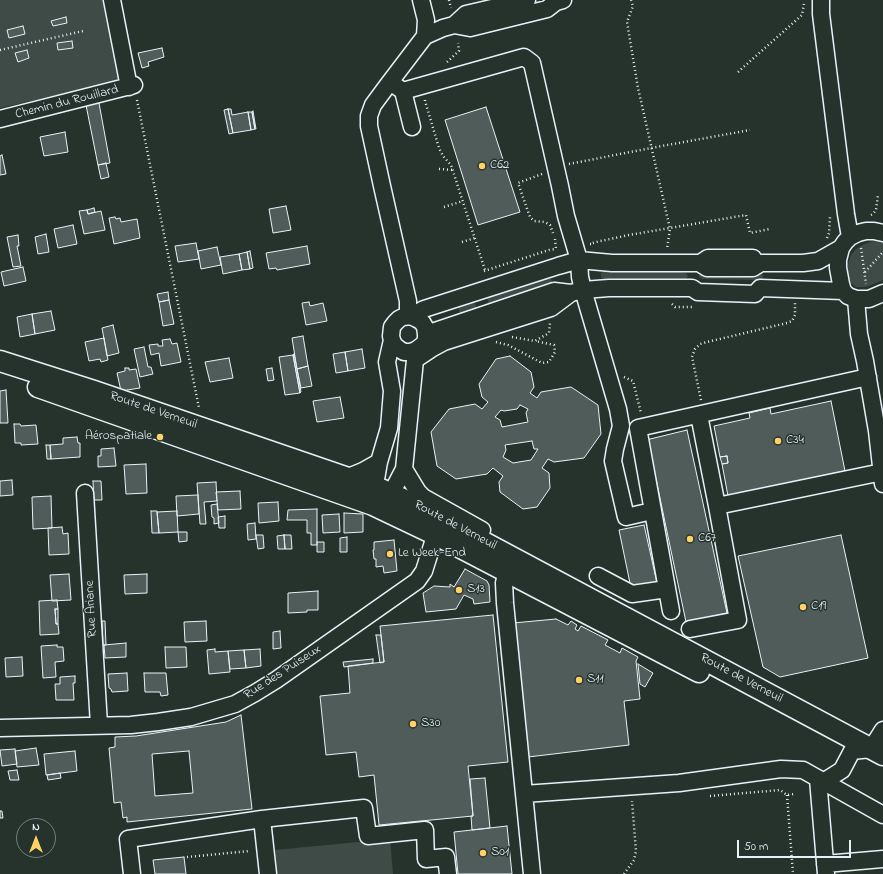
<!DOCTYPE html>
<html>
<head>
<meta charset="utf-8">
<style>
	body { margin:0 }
	#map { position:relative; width:883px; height:874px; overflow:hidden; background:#26332d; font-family:"Indie Flower",sans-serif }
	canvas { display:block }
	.north { position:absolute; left:16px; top:818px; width:40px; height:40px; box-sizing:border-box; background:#26332d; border:1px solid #747f7e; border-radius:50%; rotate:0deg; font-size:11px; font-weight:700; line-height:16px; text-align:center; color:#e8f1f8 }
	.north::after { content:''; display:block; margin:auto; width:14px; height:18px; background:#ffd166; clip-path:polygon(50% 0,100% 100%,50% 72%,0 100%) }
	.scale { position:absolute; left:737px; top:840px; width:114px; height:18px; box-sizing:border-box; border:2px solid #e8f1f8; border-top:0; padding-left:5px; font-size:12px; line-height:14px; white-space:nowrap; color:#e8f1f8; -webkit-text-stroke:3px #26332d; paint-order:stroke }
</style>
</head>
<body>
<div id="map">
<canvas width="883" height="874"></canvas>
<div class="north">N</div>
<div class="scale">50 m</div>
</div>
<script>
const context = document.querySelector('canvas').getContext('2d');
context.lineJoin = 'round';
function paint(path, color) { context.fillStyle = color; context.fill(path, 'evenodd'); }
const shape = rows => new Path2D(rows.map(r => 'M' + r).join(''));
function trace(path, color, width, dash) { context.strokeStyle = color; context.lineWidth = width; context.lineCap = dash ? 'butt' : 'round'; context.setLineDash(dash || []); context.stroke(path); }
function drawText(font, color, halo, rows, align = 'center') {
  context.font = font + ' "Indie Flower",sans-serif'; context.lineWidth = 3; context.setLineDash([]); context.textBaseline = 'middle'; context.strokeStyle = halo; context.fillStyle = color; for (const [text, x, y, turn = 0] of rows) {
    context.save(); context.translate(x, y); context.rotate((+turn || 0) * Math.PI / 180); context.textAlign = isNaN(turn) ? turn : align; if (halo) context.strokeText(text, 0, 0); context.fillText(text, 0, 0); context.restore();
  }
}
const green = shape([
	[0,0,103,0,119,81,0,108],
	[874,241,883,243,883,280,881,281,866,287,856,287,851,283,848,276,847,270,849,261,851,255,856,249,864,244],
	[604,270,671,271,686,273,688,276,686,279,670,280,604,280,601,277,601,273],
	[703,273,760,274,762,274,763,276,763,279,761,280,702,279,699,277,699,275],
	[547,277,551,279,552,281,552,284,489,306,487,296],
	[473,301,476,305,476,310,460,315,458,306],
	[390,839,393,874,277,874,275,850]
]);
const building = shape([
	[66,17,67,23,53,26,51,21,66,17],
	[23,26,25,34,9,38,7,30,23,26],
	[72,41,73,48,58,50,57,43,72,41],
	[162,48,164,57,148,62,149,66,142,68,138,53,162,48],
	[27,50,29,58,18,62,15,53,27,50],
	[99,103,110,163,98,165,86,105,99,103],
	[486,107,520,212,478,225,445,120,486,107],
	[228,109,233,133,229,134,224,110,228,109],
	[228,109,231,109,232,115,248,112,251,130,233,133,228,109],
	[253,111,256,129,255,129,252,112,253,111],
	[248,112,252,112,255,129,251,130,248,112],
	[65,132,68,152,44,156,40,137,65,132],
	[2,155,6,174,0,175,0,156,2,155],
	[106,163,109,177,101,179,98,165,106,163],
	[286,206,291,230,273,233,269,209,286,206],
	[94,208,95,212,88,214,87,210,94,208],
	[87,210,88,214,101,211,105,230,84,234,79,211,87,210],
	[115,217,116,219,120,218,121,222,137,219,140,238,114,244,109,218,115,217],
	[73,225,77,244,58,248,54,229,73,225],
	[46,234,49,252,38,254,35,237,46,234],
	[18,235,19,246,17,246,21,266,13,267,7,237,18,235],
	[196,243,199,259,178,262,175,246,196,243],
	[307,246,310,264,277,270,276,268,269,269,266,253,307,246],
	[217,247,221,265,201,269,198,251,217,247],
	[250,251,253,268,250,269,247,252,250,251],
	[247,252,250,269,242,270,239,254,247,252],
	[239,254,242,270,223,274,220,257,239,254],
	[23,267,26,281,4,286,1,272,23,267],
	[168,292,169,300,159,302,157,294,168,292],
	[169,300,174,324,163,326,159,302,169,300],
	[309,302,310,306,323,303,327,321,306,325,302,303,309,302],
	[51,311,55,330,35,334,32,314,51,311],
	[32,314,35,334,20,337,17,317,32,314],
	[113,325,119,353,107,356,102,328,113,325],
	[303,336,308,366,297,369,292,338,303,336],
	[104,338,108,360,101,362,100,359,89,361,85,342,104,338],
	[170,339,172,344,177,343,181,362,161,366,159,353,151,355,149,345,158,344,158,346,163,346,162,340,170,339],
	[144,347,148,367,151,367,153,374,140,377,134,349,144,347],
	[362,349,365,368,348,371,345,352,362,349],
	[345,352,348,371,336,373,333,354,345,352],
	[294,354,297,369,301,392,300,393,293,355,294,354],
	[293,355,300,393,285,395,279,357,293,355],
	[510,356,531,372,534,387,530,393,537,398,541,392,571,387,598,405,601,434,584,458,554,462,548,459,542,468,549,473,550,488,537,507,523,509,500,492,499,482,503,476,493,468,487,474,456,479,437,466,431,432,449,409,475,404,482,409,488,402,482,397,479,384,496,359,510,356],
	[520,405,528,409,526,413,528,422,502,427,500,420,495,417,501,410,504,411,517,409,520,405],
	[532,441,534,449,538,449,531,460,513,463,503,457,506,450,505,445,532,441],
	[229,358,233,378,210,382,205,362,229,358],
	[308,366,312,386,301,388,297,369,308,366],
	[125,368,129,368,129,370,136,369,140,388,121,391,117,373,125,371,125,368],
	[272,368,274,380,268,381,266,369,272,368],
	[6,390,8,423,0,423,0,391,6,390],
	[340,397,344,418,317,422,313,401,340,397],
	[831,401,845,471,728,496,722,464,728,463,727,456,720,457,714,426,750,418,749,413,770,408,771,414,831,401],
	[14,424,20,424,21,426,36,425,38,444,21,445,21,443,15,443,14,424],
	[687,430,727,613,686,622,653,465,646,440,687,430],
	[77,437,78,443,80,443,80,457,51,459,50,445,63,444,63,438,77,437],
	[46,445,50,445,51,459,47,459,46,445],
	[114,448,116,466,98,467,98,456,101,456,101,449,114,448],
	[727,456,728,463,722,464,720,457,727,456],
	[146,464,147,493,126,494,124,465,146,464],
	[12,480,13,495,0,496,0,481,12,480],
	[93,481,101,481,102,500,94,500,93,481],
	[216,482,217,501,204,502,206,524,200,524,197,483,216,482],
	[240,491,241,509,218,510,216,492,240,491],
	[198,495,199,514,177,516,176,496,198,495],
	[51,496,52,528,33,529,32,497,51,496],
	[278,502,279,521,259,523,258,503,278,502],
	[217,504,219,523,214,524,214,518,212,517,211,505,217,504],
	[317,509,317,545,311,545,311,533,307,533,307,520,287,520,288,510,317,509],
	[151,511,157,511,159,533,152,533,151,511],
	[177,511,178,532,159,533,157,512,177,511],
	[344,513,363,514,363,532,344,533,344,513],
	[339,514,340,532,323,533,322,515,339,514],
	[225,516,225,528,219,528,218,517,225,516],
	[255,523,256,539,248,540,247,524,255,523],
	[644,525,657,583,631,588,619,530,644,525],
	[62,527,63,534,68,533,69,554,49,555,48,528,62,527],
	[178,532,187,532,187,541,179,542,178,532],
	[256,535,263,535,264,548,258,549,256,535],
	[284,535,291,535,292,549,285,549,284,535],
	[284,535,285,549,278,549,277,536,284,535],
	[841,535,868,658,780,677,763,667,738,556,841,535],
	[347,537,347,552,340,552,340,538,347,537],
	[394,540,397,571,384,573,383,566,376,567,376,559,374,559,373,550,374,550,374,542,394,540],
	[317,542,324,542,324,552,317,552,317,542],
	[465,569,487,581,489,585,490,602,474,604,473,599,464,595,456,609,426,612,423,593,434,586,450,587,450,584,454,587,465,569],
	[69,574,71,600,52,601,50,575,69,574],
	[147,574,147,593,125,594,124,575,147,574],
	[318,591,318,610,307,610,307,612,288,613,288,593,318,591],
	[57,600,58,609,55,609,56,624,58,624,59,634,40,635,39,601,57,600],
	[55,609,58,609,58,624,56,624,55,609],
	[493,615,508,762,468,766,473,816,379,825,374,775,359,777,356,752,326,755,320,696,350,693,348,666,384,662,380,626,493,615],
	[556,619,568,625,571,621,577,625,575,629,578,631,581,626,608,640,605,645,620,653,622,648,638,657,636,661,640,699,624,701,629,745,528,757,513,623,556,619],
	[102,621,105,621,106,645,103,645,102,621],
	[206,621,207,641,185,642,184,622,206,621],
	[280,631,281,648,273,649,273,632,280,631],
	[376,635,381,635,384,662,380,663,376,635],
	[126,643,126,657,105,658,104,645,126,643],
	[57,645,57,647,63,647,64,661,55,662,56,677,43,678,41,646,57,645],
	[165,647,186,647,187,667,166,668,165,647],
	[215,649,215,652,228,651,230,672,209,674,207,650,215,649],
	[260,649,261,666,246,668,244,650,260,649],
	[244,650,246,668,230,669,228,651,244,650],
	[22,657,23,676,6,677,5,658,22,657],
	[373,659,373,663,344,667,343,662,373,659],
	[638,664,653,673,645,687,640,684,638,664],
	[127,673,128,691,112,692,111,689,109,688,108,674,127,673],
	[144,673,166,673,168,695,161,696,160,692,145,692,144,673],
	[75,676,75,683,73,683,74,700,56,700,55,684,60,684,60,677,75,676],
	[241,715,252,809,127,822,127,817,123,818,121,802,114,803,109,748,115,747,115,737,136,736,226,722,241,715],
	[189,751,193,793,155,796,152,754,189,751],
	[36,748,39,765,17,767,15,751,36,748],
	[15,749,17,764,2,766,0,750,15,749],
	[75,751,77,771,46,775,44,754,75,751],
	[17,770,19,780,10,780,8,771,17,770],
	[60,773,61,778,48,780,47,775,60,773],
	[485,778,490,828,472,830,471,816,473,816,470,779,485,778],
	[0,811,2,811,3,818,0,818,0,811],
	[507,826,512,874,458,874,454,832,507,826],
	[184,857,186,874,155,874,153,860,184,857]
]);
const path = shape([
	[449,0,451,8],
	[631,0,633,6,627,22,638,88,670,229,667,249],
	[0,50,83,31],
	[447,62,459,51,458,43],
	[738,72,802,15,804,4],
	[137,100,199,408],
	[425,100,425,101,439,148,443,156,451,165,485,270],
	[569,164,651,148,750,130],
	[439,169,453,170],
	[542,174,518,183,530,217,534,221,545,222,550,225,553,233],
	[444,207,463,201],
	[871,215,873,214,876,210,878,195],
	[827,238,829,233,830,217],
	[555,239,556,249],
	[462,242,475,238],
	[591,244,590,244,596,242,629,235,746,215,750,233,770,229],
	[861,248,866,284],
	[484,271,549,250,556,249],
	[865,272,883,252],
	[672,304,675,307,692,307],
	[512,337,535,341,549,333,550,323],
	[496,342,508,345,542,363,549,362,555,352,554,345,535,341],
	[624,377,633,381,641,413],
	[701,400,692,357,695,349,700,344,707,342,787,323,792,321,795,315,795,303],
	[787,795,793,874],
	[710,796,780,790,787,795,794,794],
	[187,857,250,851],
	[624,874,634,860,636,851,632,801]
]);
const minor = shape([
	[112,0,129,87],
	[421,0,426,20,425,36],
	[821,0,821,14,846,214,850,237],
	[454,25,466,14,527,0],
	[390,82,425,36,443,28,454,25,470,28,547,9,556,2,563,0],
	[403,91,412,127],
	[0,119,134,85],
	[883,233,874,231,866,231,858,233,850,237,845,242,841,248,838,260,838,268,841,284,843,291,848,296,856,299,869,299,883,293],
	[702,262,708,258,753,258],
	[856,299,859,334,865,361,877,431,883,484],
	[408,316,408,301,382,186,369,126,369,116,373,105,390,82,403,91,524,57,532,63,560,186,566,216,579,260,580,277,583,290,618,409,621,426,615,449,613,461,626,517,652,511],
	[411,316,417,319,422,322,425,327,426,334,426,339,424,344,416,350,410,352,404,352,399,349,394,345,392,340,391,336,392,327,395,323,399,319,403,317,411,316,424,309,558,266,579,260,612,263,699,263,707,268,753,268,761,263,803,263,818,261,841,248],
	[426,334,554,291,571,293,583,290,609,288,692,288,698,292,726,293,755,294,760,288,843,291],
	[416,359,431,349,444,342,551,308,571,293],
	[404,469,418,492,423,497,482,530],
	[346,478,363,471,379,462],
	[85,493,99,725],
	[374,498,374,491,379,462,389,428,392,391,387,362,392,340],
	[383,501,388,498,391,494,404,469,416,350],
	[717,506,882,472],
	[512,563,505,579,504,583,505,603,532,874],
	[598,576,632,594,667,589],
	[671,611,638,428,868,377],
	[690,629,738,620,717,506,699,415],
	[0,728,131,725,158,722,191,717,235,704,255,693,276,680,417,581,424,571,435,536,439,534,446,532],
	[818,779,826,874],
	[823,782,842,770,852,751,871,749,883,730],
	[524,794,679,783,781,769,803,770,883,815],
	[262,819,268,874],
	[825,864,883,859],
	[132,874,128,839,262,819,364,808,368,836,425,830,426,859,446,857,448,874]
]);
const major = shape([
	[0,361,94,391,383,490,403,499,883,755],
	[38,387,373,505,436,535,699,672]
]);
const markers = [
	[482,166,4,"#ffd166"],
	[160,437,4,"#ffd166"],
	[778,441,4,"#ffd166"],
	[690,539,4,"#ffd166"],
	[390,554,4,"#ffd166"],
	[459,590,4,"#ffd166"],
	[803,607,4,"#ffd166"],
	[579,680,4,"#ffd166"],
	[413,724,4,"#ffd166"],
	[483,853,4,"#ffd166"]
];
const streetNames = [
	["Chemin du Rouillard",67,103,-14],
	["Route de Verneuil",153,411,19],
	["Route de Verneuil",455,526,28],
	["Rue Ariane",92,609,-93],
	["Rue des Puiseux",283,673,-33],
	["Route de Verneuil",741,679,28]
];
const poiNames = [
	["C62",490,166],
	["Aérospatiale",152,437,"right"],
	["C34",786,441],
	["C67",698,539],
	["Le Week-End",398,554],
	["S13",467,590],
	["C19",811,607],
	["S11",587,680],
	["S30",421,724],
	["S01",491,853]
];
paint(green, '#3e4b47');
paint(building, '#505c59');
trace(building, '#e8f1f8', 1);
trace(minor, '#e8f1f8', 19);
trace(major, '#e8f1f8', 23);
trace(path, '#e8f1f8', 2.5, [1, 3]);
trace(minor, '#26332d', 16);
trace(major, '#26332d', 20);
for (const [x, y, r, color] of markers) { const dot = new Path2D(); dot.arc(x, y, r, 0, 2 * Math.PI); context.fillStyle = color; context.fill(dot); trace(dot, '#26332d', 1.5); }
drawText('13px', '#e8f1f8', '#26332d', streetNames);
drawText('13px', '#e8f1f8', '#26332d', poiNames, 'left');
</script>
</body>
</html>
